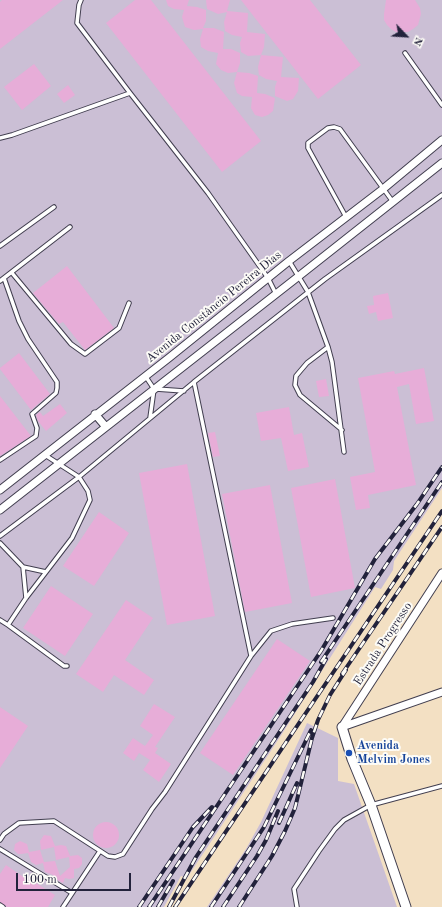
<!DOCTYPE html>
<html>
<head>
<meta charset="utf-8">
<style>
	body { margin:0 }
	#map { position:relative; width:442px; height:907px; overflow:hidden; background:#f3e0c3; font-family:"Old Standard TT",serif }
	canvas { display:block }
	.north { position:absolute; left:386px; top:16px; width:40px; height:40px; -webkit-text-stroke:3px #fdfcf7; paint-order:stroke; rotate:115deg; font-size:11px; font-weight:700; line-height:16px; text-align:center; color:#22223b }
	.north::after { content:''; display:block; margin:auto; width:14px; height:18px; background:#22223b; clip-path:polygon(50% 0,100% 100%,50% 72%,0 100%) }
	.scale { position:absolute; left:16px; top:873px; width:115px; height:18px; box-sizing:border-box; border:2px solid #22223b; border-top:0; padding-left:5px; font-size:12px; line-height:14px; white-space:nowrap; color:#22223b; -webkit-text-stroke:3px #fdfcf7; paint-order:stroke }
</style>
</head>
<body>
<div id="map">
<canvas width="442" height="907"></canvas>
<div class="north">N</div>
<div class="scale">100 m</div>
</div>
<script>
const context = document.querySelector('canvas').getContext('2d');
context.lineJoin = 'round';
function paint(path, color) { context.fillStyle = color; context.fill(path, 'evenodd'); }
const shape = rows => new Path2D(rows.map(r => 'M' + r).join(''));
function trace(path, color, width, dash) { context.strokeStyle = color; context.lineWidth = width; context.lineCap = dash ? 'butt' : 'round'; context.setLineDash(dash || []); context.stroke(path); }
function drawText(font, color, halo, rows, align = 'center') {
  context.font = font + ' "Old Standard TT",serif'; context.lineWidth = 4; context.setLineDash([]); context.textBaseline = 'middle'; context.strokeStyle = halo; context.fillStyle = color; for (const [text, x, y, turn = 0] of rows) {
    context.save(); context.translate(x, y); context.rotate((+turn || 0) * Math.PI / 180); context.textAlign = isNaN(turn) ? turn : align; if (halo) context.strokeText(text, 0, 0); context.fillText(text, 0, 0); context.restore();
  }
}
const industrial = shape([
	[0,0,442,0,442,488,394,561,393,570,381,589,375,587,280,737,187,878,181,876,164,907,0,907],
	[307,723,338,738,338,781,354,784,397,907,207,907,246,849,261,822]
]);
const building = shape([
	[2,0,63,0,0,49,0,2],
	[135,0,151,0,261,141,222,172,106,23],
	[166,0,189,0,187,6,197,7,206,10,206,21,203,28,214,28,224,32,223,49,231,49,240,53,240,63,237,72,228,73,221,70,216,64,218,53,208,51,201,47,200,39,203,29,194,30,185,27,182,17,184,10,174,9,168,6],
	[206,0,230,0,227,11,248,13,247,32,265,34,264,47,261,55,248,56,241,52,240,43,242,37,232,35,225,31,224,22,227,12,218,14,207,9],
	[241,0,310,0,361,65,318,99],
	[386,0,415,0,420,8,421,14,418,25,413,29,408,32,396,32,391,29,387,25,384,20,384,14],
	[261,55,283,57,281,77,299,78,298,91,293,99,287,101,275,96,275,87,277,81,266,79,259,75,258,67],
	[34,64,51,86,22,110,4,87],
	[237,72,249,73,258,76,257,93,265,94,275,98,273,111,268,115,262,117,255,115,251,108,252,97,242,96,237,93,234,83],
	[68,85,75,95,64,103,57,94],
	[67,266,114,328,85,350,63,322,59,324,33,293],
	[388,293,393,318,378,321,376,312,369,314,367,306,374,305,373,296],
	[19,353,50,394,31,410,0,369,0,368],
	[424,368,434,421,416,424,409,384,397,387,416,485,368,495,370,508,356,510,350,477,375,472,358,378,394,371,395,374],
	[326,379,329,396,319,397,316,381],
	[0,396,31,436,0,456],
	[60,404,67,413,46,431,38,421,36,415,40,412,43,416],
	[289,407,294,435,302,433,309,467,288,471,281,438,261,441,256,413],
	[215,432,220,456,213,457,208,433],
	[187,464,215,616,167,625,139,473],
	[335,479,355,588,311,597,291,488],
	[270,485,292,603,245,612,222,494],
	[99,512,129,533,94,586,63,566],
	[51,586,93,614,65,656,23,628],
	[126,600,153,618,125,660,154,680,144,695,114,675,103,692,76,674],
	[277,639,310,661,233,775,200,753],
	[154,704,175,717,155,747,158,748,155,753,171,764,159,782,143,770,150,760,139,753,134,761,123,753,133,738,145,746,153,735,140,726],
	[0,707,28,726,0,768],
	'93 835a13 13 0 1 1 26 0a13 13 0 1 1-26 0Z',
	[44,835,51,836,55,846,61,845,66,846,70,856,78,855,82,858,82,864,79,868,74,869,74,878,69,879,65,878,63,883,54,878,53,875,45,872,43,863,36,865,31,862,28,853,21,854,18,854,14,850,15,844,20,841,27,844,29,852,40,850,44,862,55,861,60,876,70,867,69,857,56,860,54,847,41,850,40,841],
	[6,865,35,885,36,883,55,895,48,907,7,907,0,902,0,874]
]);
const service = shape([
	[81,0,79,5,77,23,130,93,208,193,268,278,276,294],
	[405,53,442,105],
	[0,138,12,135,130,93],
	[346,217,308,148,308,143,328,128,334,127,340,129,393,202],
	[0,246,54,207],
	[289,261,308,292,328,347,332,362,344,452],
	[12,273,71,344,85,354,119,328,129,303],
	[0,281,70,227],
	[328,347,307,363,296,376,295,385,300,395,342,430],
	[146,377,154,389,150,418],
	[194,382,251,656],
	[156,389,184,391],
	[0,460,36,436,37,428,32,414,56,393,57,388,57,382,28,339,19,321,4,278],
	[0,536,79,477,194,382,325,279,442,195],
	[0,543,23,567,46,572,72,538,90,500,88,491,79,477,45,455],
	[23,567,26,598],
	[0,620,8,625,26,598,46,572],
	[8,625,64,666,67,666],
	[0,840,4,834,19,823,54,821,108,856,115,857,123,854,152,809,165,792,251,656,271,631,292,624,333,618],
	[0,849,72,893],
	[0,905,3,907],
	[63,907,100,851],
	[297,907,294,889,319,851,335,829,344,820,371,805,442,786]
]);
const minor = shape([
	[95,414,106,427],
	[0,490,170,357,289,261,383,189,442,140],
	[0,510,299,276,442,163],
	[342,727,442,573],
	[342,727,442,692]
]);
const tertiary = shape([
	[342,727,352,759,371,805,406,907]
]);
const rail = shape([
	[321,662,442,482],
	[342,674,442,527],
	[279,823,297,783],
	[139,907,193,827,212,807],
	[149,907,321,651,375,559,417,504,442,467],
	[158,907,173,881],
	[169,907,196,857,313,682,326,659],
	[175,907,442,511],
	[211,907,264,827,311,730],
	[223,907,257,856,266,840,278,811],
	[239,907,272,856,285,831,295,808,312,738,318,720,330,695,346,670]
]);
const markers = [
	[349,753,4,"#1a4fb4"]
];
const streetNames = [
	["Avenida Constâncio Pereira Dias",214,307,-39],
	["Estrada Progresso",383,644,-57]
];
const transitNames = [
	["Avenida",357,746],
	["Melvim Jones",357,760]
];
paint(industrial, '#cbbfd5');
paint(building, '#e7add8');
trace(service, '#413e4f', 5.5);
trace(minor, '#413e4f', 9);
trace(tertiary, '#413e4f', 11);
trace(service, '#fff', 3.5);
trace(minor, '#fff', 7);
trace(tertiary, '#fff', 9);
trace(rail, '#22223b', 4);
trace(rail, '#fdfcf7', 2.5, [8]);
for (const [x, y, r, color] of markers) { const dot = new Path2D(); dot.arc(x, y, r, 0, 2 * Math.PI); context.fillStyle = color; context.fill(dot); trace(dot, '#fdfcf7', 1.5); }
drawText('12px', '#22223b', '#fdfcf7', streetNames);
drawText('bold 12px', '#164399', '#fdfcf7', transitNames, 'left');
</script>
</body>
</html>
